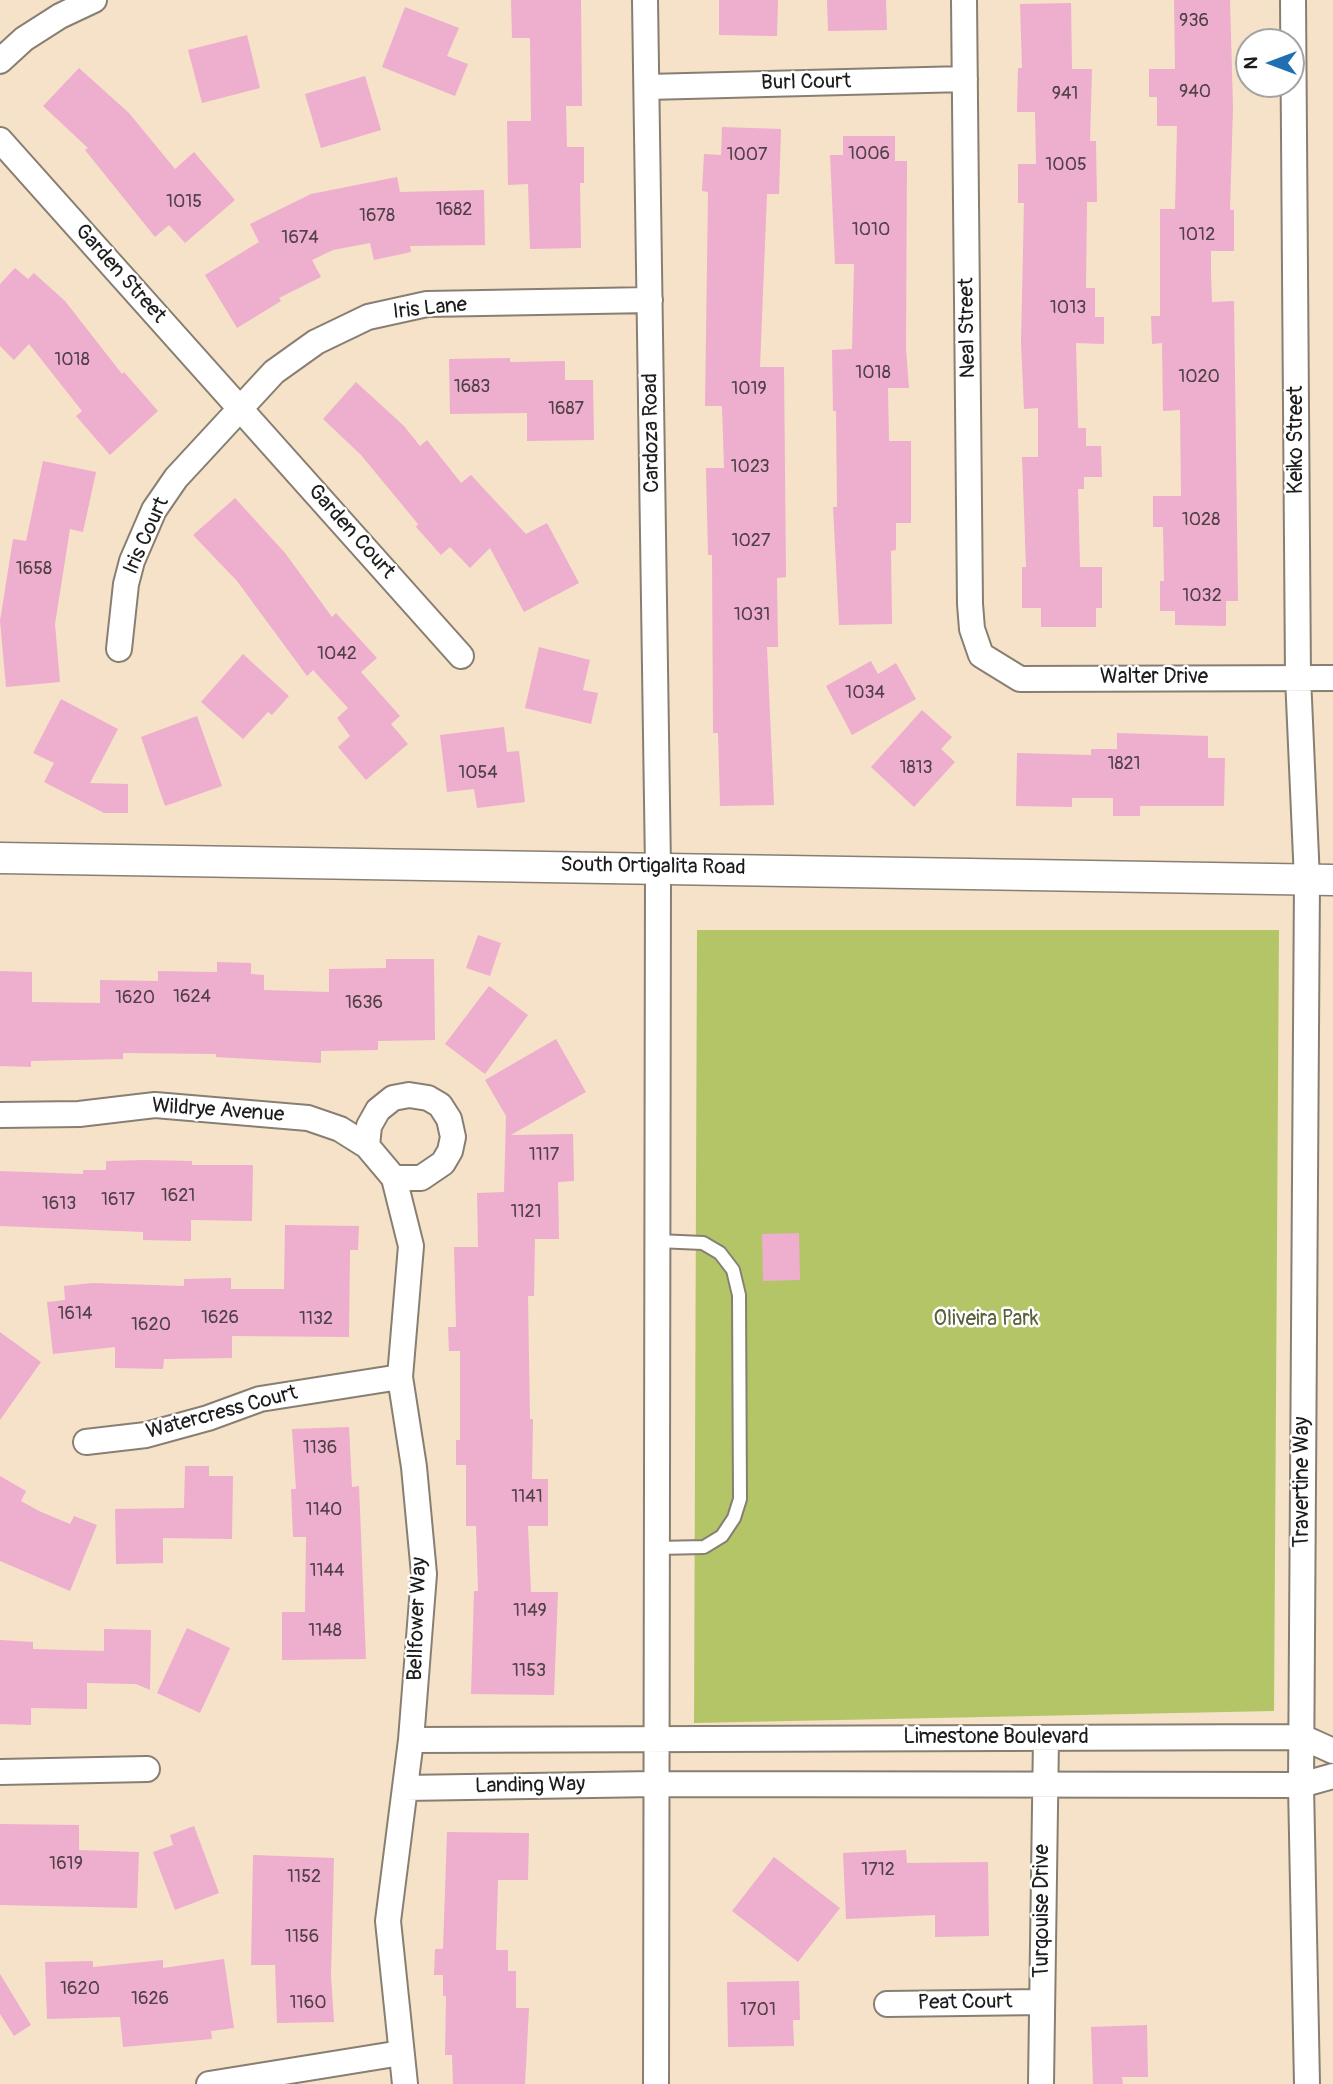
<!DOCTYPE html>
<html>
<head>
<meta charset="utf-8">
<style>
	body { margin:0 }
	#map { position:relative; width:1333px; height:2084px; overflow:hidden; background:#f5e2c9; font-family:Pangolin,sans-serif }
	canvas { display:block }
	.north { position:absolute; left:1235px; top:28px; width:70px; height:70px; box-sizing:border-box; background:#fff; border:2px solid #a4a4a4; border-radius:50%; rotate:270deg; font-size:19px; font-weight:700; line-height:28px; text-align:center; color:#1c1c1c }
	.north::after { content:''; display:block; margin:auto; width:24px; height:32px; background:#1f6fb2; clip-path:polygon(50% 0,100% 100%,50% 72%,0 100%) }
</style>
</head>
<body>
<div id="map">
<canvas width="1333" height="2084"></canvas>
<div class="north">N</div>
</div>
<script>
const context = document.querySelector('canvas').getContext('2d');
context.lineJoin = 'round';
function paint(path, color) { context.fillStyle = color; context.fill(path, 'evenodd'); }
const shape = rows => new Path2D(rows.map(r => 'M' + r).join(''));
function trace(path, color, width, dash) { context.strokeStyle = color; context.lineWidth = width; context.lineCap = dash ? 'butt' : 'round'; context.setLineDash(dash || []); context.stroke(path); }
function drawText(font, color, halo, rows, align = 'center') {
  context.font = font + ' Pangolin,sans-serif'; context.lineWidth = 5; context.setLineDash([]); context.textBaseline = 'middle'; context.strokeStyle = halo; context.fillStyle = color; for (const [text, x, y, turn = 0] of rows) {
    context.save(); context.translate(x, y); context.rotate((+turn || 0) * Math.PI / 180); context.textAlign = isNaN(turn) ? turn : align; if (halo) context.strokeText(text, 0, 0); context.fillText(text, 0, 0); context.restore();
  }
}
const green = shape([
	[697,930,1279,930,1274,1711,694,1723]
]);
const building = shape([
	[511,0,581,0,582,106,566,106,567,147,584,147,584,183,580,183,581,248,530,249,528,184,508,185,507,121,531,121,530,38,512,38],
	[719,0,778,0,777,36,719,35],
	[827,0,886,0,887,30,828,31],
	[1174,0,1230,0,1233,107,1230,210,1234,210,1234,251,1211,251,1211,273,1212,302,1234,301,1238,601,1226,601,1226,626,1175,625,1175,611,1160,611,1160,581,1164,581,1163,527,1153,527,1153,496,1181,496,1180,410,1163,411,1162,343,1152,344,1151,316,1160,316,1160,209,1175,209,1177,126,1157,126,1157,97,1149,97,1149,69,1175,69],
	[1071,3,1072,69,1092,69,1090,141,1096,141,1097,202,1087,202,1086,288,1095,288,1095,317,1104,317,1104,344,1076,343,1078,428,1086,428,1086,446,1101,446,1102,477,1084,477,1084,489,1078,489,1080,567,1102,567,1102,608,1096,608,1096,627,1041,627,1041,608,1022,608,1022,567,1026,567,1022,457,1038,457,1038,408,1024,409,1021,343,1024,203,1018,203,1018,164,1036,164,1035,112,1017,112,1018,68,1022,68,1020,4],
	[405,7,459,28,447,56,468,64,455,96,382,67],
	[247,35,260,88,202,103,188,50],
	[79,68,129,113,175,169,194,152,235,200,185,243,169,225,155,237,85,150,88,148,43,106],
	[365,76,381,130,321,148,305,94],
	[722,127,781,129,779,194,767,194,760,367,784,367,786,577,777,578,778,647,767,647,774,805,720,806,718,733,713,733,712,555,708,555,706,468,724,468,722,406,705,406,708,192,702,191,704,154,721,155],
	[843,136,895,136,895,161,907,161,906,348,909,388,888,388,889,441,911,441,911,523,896,523,896,550,891,551,892,624,839,625,833,507,837,507,836,411,833,411,832,350,852,349,854,264,835,264,830,155,843,155],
	[397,177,400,192,484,190,485,245,410,246,411,252,374,260,370,243,333,250,312,260,321,277,279,298,281,301,237,328,205,275,259,242,250,224,311,194],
	[15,268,28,279,34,273,65,301,122,374,124,372,158,411,110,455,76,416,82,411,29,344,14,360,0,346,0,284],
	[510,358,510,362,565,361,565,380,593,380,594,440,527,441,527,413,450,414,449,359],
	[356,382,404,426,420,446,427,440,461,483,471,475,526,534,547,523,579,583,524,612,490,548,470,568,450,547,441,555,416,527,418,524,361,455,323,419],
	[43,461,96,472,83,532,70,529,55,624,60,682,6,687,0,621,13,539,26,541],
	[235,498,285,553,332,617,336,613,377,658,361,672,400,716,391,724,408,744,366,780,338,747,350,736,337,718,348,708,313,670,307,676,237,581,193,535],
	[539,647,590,660,583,690,598,693,591,724,525,708],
	[243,654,289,696,272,715,268,712,243,739,201,702],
	[871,661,878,674,896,663,916,699,852,735,826,686],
	[61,699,118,729,90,783,128,784,128,813,104,813,44,782,54,763,33,753],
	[922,710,952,737,941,749,955,762,914,807,871,767],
	[197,716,222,786,165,806,141,737],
	[504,727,507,752,519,751,525,802,477,808,474,789,447,792,440,735],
	[1117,733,1208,736,1208,758,1225,758,1224,806,1140,806,1140,816,1113,816,1113,798,1072,798,1072,807,1016,806,1017,753,1091,755,1091,749,1117,749],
	[478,935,501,943,490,976,466,968],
	[386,959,434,959,435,1040,378,1041,378,1050,321,1051,321,1063,216,1057,216,1054,123,1053,123,1059,31,1061,31,1067,0,1066,0,971,32,972,32,1002,100,1003,100,980,158,981,158,971,217,972,217,962,251,963,251,974,264,975,264,990,329,992,329,969,386,968],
	[489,986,528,1015,485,1074,445,1044],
	[556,1039,586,1092,511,1135,573,1134,574,1181,558,1182,559,1239,535,1239,534,1296,528,1296,530,1419,533,1419,532,1479,548,1479,548,1526,528,1526,531,1592,558,1592,554,1695,471,1694,474,1591,478,1591,476,1526,466,1526,466,1465,456,1465,456,1440,460,1440,460,1351,449,1351,448,1327,456,1327,454,1247,478,1247,477,1193,504,1192,506,1116,485,1080],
	[144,1160,192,1161,192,1165,253,1165,252,1221,191,1220,191,1241,143,1240,143,1232,0,1226,0,1171,83,1174,83,1170,106,1170,106,1161],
	[285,1225,359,1226,358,1250,350,1250,349,1337,232,1336,232,1358,164,1359,163,1369,115,1368,115,1347,53,1354,47,1302,65,1300,64,1286,92,1283,184,1286,184,1279,231,1278,231,1289,284,1289],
	[799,1233,800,1280,763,1281,762,1234],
	[0,1332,41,1362,0,1420],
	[349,1427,352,1487,359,1486,366,1659,282,1660,282,1612,305,1612,306,1537,293,1537,291,1489,296,1489,292,1429],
	[185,1466,209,1466,209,1476,233,1476,232,1539,163,1538,163,1563,116,1564,115,1509,184,1508],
	[0,1476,26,1491,21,1501,39,1511,70,1524,74,1516,97,1525,70,1591,0,1561],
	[187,1628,230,1648,200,1713,157,1693],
	[104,1629,151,1630,150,1690,136,1684,87,1683,87,1709,31,1708,31,1725,0,1724,0,1640,33,1642,33,1649,104,1651],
	[0,1824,79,1825,79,1850,139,1852,137,1908,0,1905],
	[194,1826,219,1893,175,1910,153,1852,173,1845,170,1835],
	[447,1832,529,1833,528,1880,498,1880,496,1950,508,1950,508,1971,516,1971,516,2008,529,2008,525,2084,453,2084,452,2055,445,2055,446,1996,443,1996,443,1975,434,1975,435,1949,443,1949],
	[906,1850,907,1863,988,1862,989,1936,935,1937,935,1915,846,1919,843,1853],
	[253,1855,334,1858,331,1975,334,2022,277,2023,275,1965,251,1965],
	[774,1857,840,1908,798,1962,732,1911],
	[224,1959,234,2028,211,2031,212,2039,123,2047,120,2017,47,2019,45,1962,93,1961,93,1967,163,1960,163,1968],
	[0,1974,31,2025,14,2036,0,2014],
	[799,1981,800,2020,793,2020,794,2046,728,2047,727,1982],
	[1147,2025,1148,2077,1122,2077,1123,2084,1093,2084,1091,2027]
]);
const service = shape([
	[657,1548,704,1547,722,1536,734,1518,740,1499,739,1295,733,1270,720,1253,703,1243,657,1241]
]);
const minor = shape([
	[645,0,658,867,656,2084],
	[964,0,970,604,972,629,981,655,1020,679,1333,678],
	[1293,0,1298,677,1307,880,1301,1785,1307,2084],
	[0,61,24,39,60,16,94,0],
	[647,87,965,79],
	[0,140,461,656],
	[119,649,126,584,132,561,154,510,176,478,274,372,316,342,368,317,427,304,650,300],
	[0,1115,79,1114,155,1105,308,1118,340,1129,367,1146,394,1178,411,1246,400,1377,414,1467,424,1574,411,1740,388,1921,405,2084],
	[367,1146,369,1126,378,1110,393,1098,409,1095,428,1098,440,1105,449,1119,453,1137,450,1151,443,1163,421,1178,394,1178],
	[86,1442,146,1435,208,1418,260,1399,400,1377],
	[411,1740,1302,1737,1333,1751],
	[0,1772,147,1769],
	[405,1788,655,1784,1301,1785,1333,1776],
	[887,2004,1042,2002],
	[209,2084,401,2053],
	[1041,2084,1046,1738]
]);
const tertiary = shape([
	[0,858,1333,880]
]);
const numberNames = [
	["936",1194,21],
	["940",1195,92],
	["941",1065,94],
	["1006",869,154],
	["1007",747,155],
	["1005",1066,165],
	["1015",184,202],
	["1682",454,210],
	["1678",377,216],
	["1010",871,230],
	["1012",1197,235],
	["1674",300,238],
	["1013",1068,308],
	["1018",72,360],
	["1018",873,373],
	["1020",1199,377],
	["1683",472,387],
	["1019",749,389],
	["1687",566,409],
	["1023",750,467],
	["1028",1201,520],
	["1027",751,541],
	["1658",34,569],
	["1032",1202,596],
	["1031",752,615],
	["1042",337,654],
	["1034",865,693],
	["1821",1124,764],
	["1813",916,768],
	["1054",478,773],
	["1624",192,997],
	["1620",135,998],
	["1636",364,1003],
	["1117",544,1155],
	["1621",178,1196],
	["1617",118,1200],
	["1613",59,1204],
	["1121",526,1212],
	["1614",75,1314],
	["1626",220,1318],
	["1132",316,1319],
	["1620",151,1325],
	["1136",320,1448],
	["1141",527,1497],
	["1140",324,1510],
	["1144",327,1571],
	["1149",530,1611],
	["1148",325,1631],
	["1153",529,1671],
	["1619",66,1864],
	["1712",878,1870],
	["1152",304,1877],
	["1156",302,1937],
	["1620",80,1989],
	["1626",150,1999],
	["1160",308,2003],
	["1701",758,2010]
];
const streetNames = [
	["Burl Court",806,83,-1],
	["Garden Street",120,274,48],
	["Iris Lane",430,309,-6],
	["Neal Street",968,328,-91],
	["Cardoza Road",652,433,-91],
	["Keiko Street",1297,440,-90],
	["Garden Court",351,532,48],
	["Iris Court",147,536,-66],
	["Walter Drive",1154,678],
	["South Ortigalita Road",653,867,1],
	["Wildrye Avenue",218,1111,4],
	["Watercress Court",222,1413,-15],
	["Travertine Way",1303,1482,-90],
	["Bellfower Way",418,1619,-88],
	["Limestone Boulevard",996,1738],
	["Landing Way",530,1786,-1],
	["Turqouise Drive",1043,1911,-90],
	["Peat Court",965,2003,-1]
];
const parkNames = [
	["Oliveira Park",986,1320]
];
paint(green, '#b4c568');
paint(building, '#eeaecd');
trace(service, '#887f72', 16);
trace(minor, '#887f72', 28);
trace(tertiary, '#887f72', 33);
trace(service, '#fff', 12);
trace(minor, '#fff', 24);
trace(tertiary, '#fff', 30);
drawText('18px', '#504048', null, numberNames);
drawText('21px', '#1c1c1c', '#fff', streetNames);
drawText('21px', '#59603a', '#fff', parkNames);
</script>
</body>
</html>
